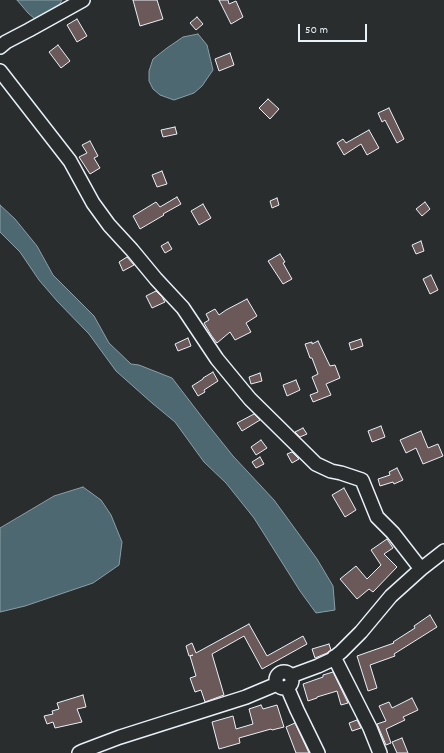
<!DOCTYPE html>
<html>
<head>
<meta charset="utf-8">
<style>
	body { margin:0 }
	#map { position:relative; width:444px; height:753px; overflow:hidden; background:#2a2d2e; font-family:Dekko,sans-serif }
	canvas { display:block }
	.scale { position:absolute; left:298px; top:24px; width:69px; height:18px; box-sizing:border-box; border:2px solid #e8f1f8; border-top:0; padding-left:5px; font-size:12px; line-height:14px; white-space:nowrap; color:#e8f1f8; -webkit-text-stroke:3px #2a2d2e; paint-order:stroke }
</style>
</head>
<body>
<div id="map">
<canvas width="444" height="753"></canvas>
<div class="scale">50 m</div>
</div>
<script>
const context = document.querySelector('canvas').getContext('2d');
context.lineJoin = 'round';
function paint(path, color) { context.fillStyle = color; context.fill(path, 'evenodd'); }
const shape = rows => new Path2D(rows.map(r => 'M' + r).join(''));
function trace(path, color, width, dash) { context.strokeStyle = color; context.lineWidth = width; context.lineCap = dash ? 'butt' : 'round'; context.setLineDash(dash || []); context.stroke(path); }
const water = shape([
	[17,0,62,0,56,10,44,17,35,19,28,13,17,0],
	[198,34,207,45,213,70,202,86,194,93,174,100,160,95,153,89,149,81,149,71,153,59,167,48,183,37,198,34],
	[0,205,15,219,37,246,53,275,94,316,109,343,131,364,139,365,172,378,205,421,233,456,274,500,317,559,333,586,335,610,316,613,300,591,254,518,226,483,204,462,175,422,152,403,116,371,89,334,57,301,39,280,20,252,0,232,0,205],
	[83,487,101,500,111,515,122,542,119,565,93,583,25,606,0,612,0,528,54,496,83,487]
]);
const building = shape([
	[133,0,157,0,163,19,140,26,133,0],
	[219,0,228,0,229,4,236,1,243,17,231,24,219,0],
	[197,17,203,24,196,30,190,23,197,17],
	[77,19,87,36,77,42,67,25,77,19],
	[58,45,70,61,61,68,49,52,58,45],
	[230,53,234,65,219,71,215,59,230,53],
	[268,99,279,109,270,119,259,108,268,99],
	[389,108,404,139,397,143,385,120,382,122,378,113,389,108],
	[175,127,177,134,163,137,161,130,175,127],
	[369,130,379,148,367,155,361,144,344,155,337,143,343,139,346,143,369,130],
	[90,141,98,156,94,158,100,168,90,174,79,157,87,153,82,145,90,141],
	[162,171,167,184,157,187,152,175,162,171],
	[177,197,181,204,163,214,164,215,140,229,133,216,156,202,160,207,177,197],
	[277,198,279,205,272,208,270,201,277,198],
	[425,202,430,209,422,216,416,209,425,202],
	[203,204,211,218,199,225,191,211,203,204],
	[421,241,424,251,416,254,412,245,421,241],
	[168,242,172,249,165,253,161,246,168,242],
	[280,254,285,262,283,263,292,279,283,284,268,261,280,254],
	[127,257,134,265,123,271,119,262,127,257],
	[431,275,438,290,430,294,423,279,431,275],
	[156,291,162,297,165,302,152,308,146,296,156,291],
	[247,299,257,316,246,323,251,332,235,340,230,332,217,343,211,335,204,323,209,320,206,314,215,309,219,315,226,310,247,299],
	[188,338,191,346,178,351,175,344,188,338],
	[361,339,363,346,351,350,349,343,361,339],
	[318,341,330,366,335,365,340,378,326,384,331,395,313,402,310,395,318,392,312,377,318,374,312,358,310,358,305,344,312,342,312,344,318,341],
	[213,372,218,381,204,390,205,392,198,396,192,386,203,379,203,378,213,372],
	[260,373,262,381,251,384,249,377,260,373],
	[296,380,300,390,287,396,283,385,296,380],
	[254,414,260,420,242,431,237,423,254,414],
	[381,426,385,437,372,442,368,431,381,426],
	[303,428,307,434,300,437,295,432,303,428],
	[421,431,428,448,438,444,443,456,423,464,416,448,406,453,400,440,421,431],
	[261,440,267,448,256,455,251,447,261,440],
	[292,452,299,459,292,463,287,454,292,452],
	[260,457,264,464,256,468,252,462,260,457],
	[397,468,403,480,394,484,393,482,380,486,378,479,390,475,389,472,397,468],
	[344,488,356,510,345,517,332,495,344,488],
	[387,539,393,548,384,554,397,567,373,592,369,589,357,599,340,579,356,566,367,579,381,565,371,550,387,539],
	[430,615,437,627,394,654,395,656,370,665,377,688,368,691,357,656,394,643,393,642,415,628,414,626,430,615],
	[249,624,267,656,303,636,307,644,262,669,244,636,212,654,224,695,205,702,201,690,195,692,190,678,196,676,190,656,193,655,189,656,186,646,192,643,196,653,249,624],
	[329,644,331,650,327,653,315,658,312,649,329,644],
	[333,672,348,703,341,705,337,691,317,697,317,698,308,701,303,684,323,677,323,675,333,672],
	[83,695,86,707,77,709,82,722,55,728,53,722,47,724,44,716,53,714,52,711,59,709,57,703,83,695],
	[412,698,418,710,403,717,405,720,386,729,391,743,386,745,377,724,386,721,379,706,389,702,392,708,412,698],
	[261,705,263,709,277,705,284,727,272,730,271,729,239,738,240,743,219,749,212,722,233,716,236,729,253,724,249,709,261,705],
	[357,720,361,728,352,731,349,723,357,720],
	[295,723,309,753,296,753,286,727,295,723],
	[402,738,408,753,397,753,392,742,402,738]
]);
const minor = shape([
	[0,47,6,42,29,30,83,0],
	[0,71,70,161,93,203,109,225,132,250,156,279,183,308,217,359,250,399,316,464,331,471,341,473,362,480,377,517,393,533,421,569],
	[334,657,370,728,380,753],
	'276 680a8 8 0 1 1 16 0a8 8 0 1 1-16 0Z',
	[291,676,318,666,331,660,341,652,361,632,391,596,421,569,444,551],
	[287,687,297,710,318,753],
	[79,753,83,751,120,737,246,697,277,684]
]);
paint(water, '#4d6871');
trace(water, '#8b9fa7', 1);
paint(building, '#6b5858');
trace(building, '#e8f1f8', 1);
trace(minor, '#e8f1f8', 16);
trace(minor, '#2a2d2e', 13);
</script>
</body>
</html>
